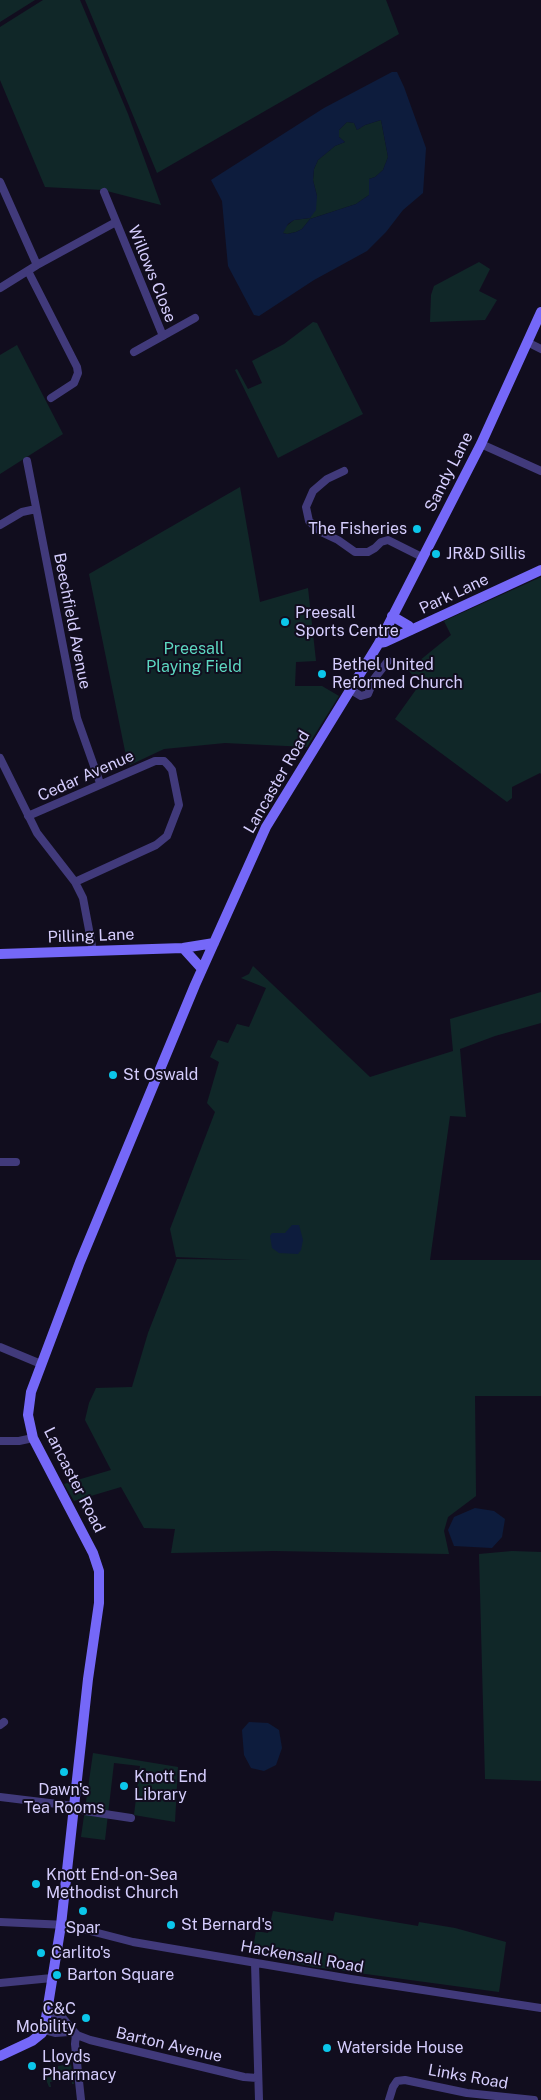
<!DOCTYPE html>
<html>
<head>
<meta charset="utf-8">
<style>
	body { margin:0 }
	canvas { display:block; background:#110d1e }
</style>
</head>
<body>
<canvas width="541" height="2100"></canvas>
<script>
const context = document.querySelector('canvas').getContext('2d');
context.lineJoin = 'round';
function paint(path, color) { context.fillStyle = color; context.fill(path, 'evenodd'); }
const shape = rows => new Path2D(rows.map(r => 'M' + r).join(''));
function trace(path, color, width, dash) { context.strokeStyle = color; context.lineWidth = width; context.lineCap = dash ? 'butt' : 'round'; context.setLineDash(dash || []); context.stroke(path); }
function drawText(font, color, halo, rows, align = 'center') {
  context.font = font + ' "Public Sans",sans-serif'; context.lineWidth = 4; context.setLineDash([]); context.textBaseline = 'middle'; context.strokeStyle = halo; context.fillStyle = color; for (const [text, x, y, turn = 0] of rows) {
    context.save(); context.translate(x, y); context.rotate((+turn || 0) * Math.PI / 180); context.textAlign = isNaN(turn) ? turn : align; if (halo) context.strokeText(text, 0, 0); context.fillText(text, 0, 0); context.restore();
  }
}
const green = shape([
	[0,0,35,0,0,22],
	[43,0,80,0,128,114,161,205,103,190,45,187,0,80,0,27],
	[85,0,386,0,399,34,157,173],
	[381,120,388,157,383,170,375,177,369,179,369,195,356,204,310,219,302,229,296,232,287,234,283,233,284,228,294,220,310,218,317,196,313,180,314,169,318,160,335,146,345,142,339,137,339,130,347,122,354,123,357,130,365,125],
	[479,262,490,269,479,291,497,300,485,320,430,322,431,295,434,286],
	[313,322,317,323,363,414,278,458,235,370,237,369,248,389,262,383,252,361,284,344],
	[17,345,63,434,0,474,0,355],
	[240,487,260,602,308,588,316,661,296,662,295,686,322,686,339,696,307,747,225,743,164,749,130,765,125,751,89,574],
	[541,577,541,774,540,773,512,787,512,798,507,802,395,719,420,684,408,670,451,635,444,621],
	[253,966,370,1077,453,1051,450,1019,541,992,541,1023,495,1036,460,1049,466,1117,450,1116,430,1260,541,1260,541,1396,475,1396,476,1496,448,1517,444,1531,449,1554,274,1551,171,1553,175,1529,144,1528,121,1487,74,1501,64,1484,111,1470,85,1420,89,1403,96,1388,132,1387,148,1333,177,1259,251,1260,176,1257,170,1229,215,1112,207,1103,219,1062,210,1057,218,1040,228,1043,237,1024,249,1027,266,988,241,978,249,974],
	[512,1551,541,1552,541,1781,485,1779,479,1554],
	[93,1753,178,1767,175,1822,134,1815,140,1766,114,1763,105,1840,81,1837],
	[273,1911,333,1921,335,1912,418,1926,419,1922,455,1928,506,1942,499,1992,314,1967,252,1954,256,1931,268,1933],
	[71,2064,74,2084,72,2084,72,2078,64,2078,64,2080,50,2082,51,2087,49,2087,45,2077,58,2073,58,2066]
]);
const water = shape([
	[392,72,397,72,404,87,426,148,423,193,403,210,386,232,367,251,314,280,259,316,254,315,228,266,222,201,211,180,324,108],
	[381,120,388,157,383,170,375,177,369,179,369,195,356,204,310,219,302,229,296,232,287,234,283,233,288,224,294,220,310,218,316,210,317,196,313,180,314,169,318,160,335,146,345,142,339,137,339,130,347,122,354,123,357,130,365,125],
	[292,1225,299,1225,303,1240,301,1250,298,1254,279,1253,272,1248,270,1236,272,1233,285,1233],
	[475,1508,494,1511,505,1519,502,1537,492,1548,454,1546,448,1530,454,1517],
	[249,1722,268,1723,279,1730,282,1748,276,1765,264,1771,251,1768,244,1755,242,1730]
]);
const street = shape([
	[0,182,37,265],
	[104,192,163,336],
	[28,271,77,367,78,373,74,383,51,398],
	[0,288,37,265,116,222],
	[527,342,541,349],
	[134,352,195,318],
	[481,444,541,471],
	[27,461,77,718,100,783],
	[344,471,327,479,313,491,306,507,309,521,321,532,338,540,355,552,368,552,375,548,381,542,388,540,422,557],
	[0,525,22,512,36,509],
	[351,690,361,696,368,694,374,679,388,661],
	[0,758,37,833,75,882,83,898,93,951],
	[28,816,155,761,164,761,168,765,172,770,179,805,167,836,156,845,75,882],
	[0,1162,16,1162],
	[0,1347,41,1364],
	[0,1441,19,1441,33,1438],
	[0,1725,4,1722],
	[0,1797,74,1806,85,1811,131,1818],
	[0,1922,67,1925,133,1942,168,1948,351,1979,541,2008],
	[255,1963,259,2100],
	[0,1983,52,1978],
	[47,2011,62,2017,76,2034],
	[44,2030,55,2033,69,2032,90,2040,244,2077,257,2078],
	[76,2034,75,2044,81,2100],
	[389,2100,393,2087,397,2081,405,2080,467,2093,534,2100]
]);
const secondary = shape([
	[392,616,409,626,411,630],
	[379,643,385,642,541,570],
	[183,948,202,969],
	[0,954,183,948,214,943],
	[0,2056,32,2041,42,2033,45,2024,61,1925,88,1679,99,1603,99,1571,93,1553,33,1438,28,1415,31,1392,80,1262,195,985,266,827,379,643,481,444,541,312]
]);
const markers = [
	[417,529,5,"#0bc6ea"],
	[436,554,5,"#0bc6ea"],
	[285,622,5,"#0bc6ea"],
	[322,674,5,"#0bc6ea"],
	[113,1075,5,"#0bc6ea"],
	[64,1772,5,"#0bc6ea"],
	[124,1786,5,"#0bc6ea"],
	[36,1884,5,"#0bc6ea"],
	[83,1911,5,"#0bc6ea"],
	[171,1925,5,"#0bc6ea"],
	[41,1953,5,"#0bc6ea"],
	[57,1975,5,"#0bc6ea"],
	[86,2018,5,"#0bc6ea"],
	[327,2048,5,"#0bc6ea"],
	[32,2066,5,"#0bc6ea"]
];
const streetNames = [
	["Willows Close",152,274,68],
	["Sandy Lane",449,472,-63],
	["Park Lane",454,594,-25],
	["Beechfield Avenue",72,621,79],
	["Cedar Avenue",86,776,-24],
	["Lancaster Road",277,782,-60],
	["Pilling Lane",91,936,-2],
	["Lancaster Road",74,1480,63],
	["Hackensall Road",302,1957,10],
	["Barton Avenue",169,2045,13],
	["Links Road",468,2077,10]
];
const poiNames = [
	["The Fisheries",407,529,"right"],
	["JR&D Sillis",446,554],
	["Preesall",295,613],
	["Sports Centre",295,631],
	["Bethel United",332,665],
	["Reformed Church",332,683],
	["St Oswald",123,1075],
	["Knott End",134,1777],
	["Library",134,1795],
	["Dawn's",64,1790,"center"],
	["Tea Rooms",64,1808,"center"],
	["Knott End-on-Sea",46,1875],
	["Methodist Church",46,1893],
	["St Bernard's",181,1925],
	["Spar",83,1928,"center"],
	["Carlito's",51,1953],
	["Barton Square",67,1975],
	["C&C",76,2009,"right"],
	["Mobility",76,2027,"right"],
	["Waterside House",337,2048],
	["Lloyds",42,2057],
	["Pharmacy",42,2075]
];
const parkNames = [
	["Preesall",194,649],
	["Playing Field",194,667]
];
paint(green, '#102728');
paint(water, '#0d1c3d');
trace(street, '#413a7b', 8);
trace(secondary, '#7568f8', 10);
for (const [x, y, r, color] of markers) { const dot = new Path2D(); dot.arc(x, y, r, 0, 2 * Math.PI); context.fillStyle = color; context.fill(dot); trace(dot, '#110d1e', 2); }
drawText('16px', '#d5cdfd', '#110d1e', streetNames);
drawText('16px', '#d5cdfd', '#110d1e', poiNames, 'left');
drawText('16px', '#5dd8c1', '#110d1e', parkNames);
</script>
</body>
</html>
